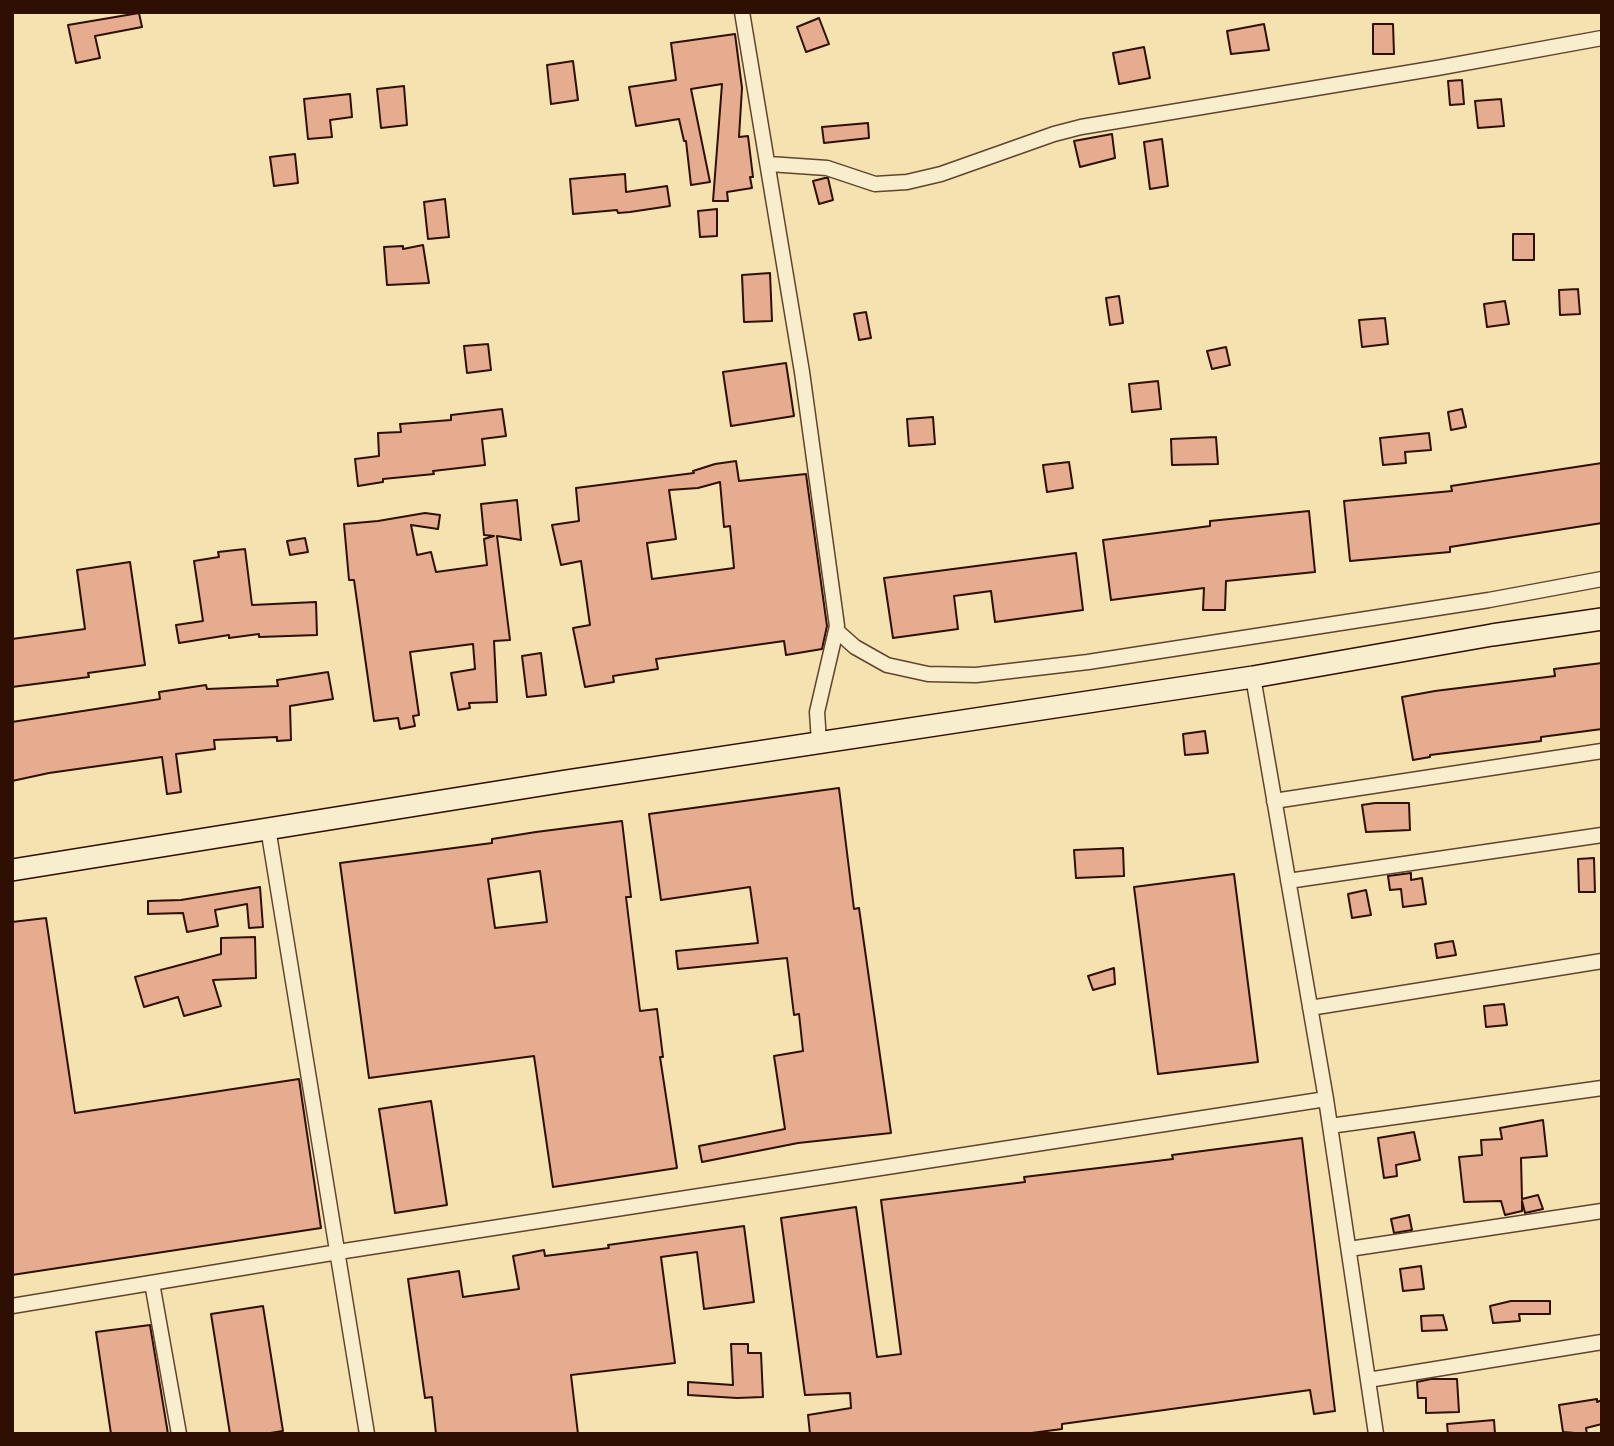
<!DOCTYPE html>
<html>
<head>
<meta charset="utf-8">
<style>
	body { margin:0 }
	#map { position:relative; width:1614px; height:1446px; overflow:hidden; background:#f4e3b0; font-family:"IM FELL French Canon",serif }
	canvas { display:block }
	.frame { position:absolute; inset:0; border:14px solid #2e0f02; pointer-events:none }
</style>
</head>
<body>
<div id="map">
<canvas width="1614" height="1446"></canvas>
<div class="frame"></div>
</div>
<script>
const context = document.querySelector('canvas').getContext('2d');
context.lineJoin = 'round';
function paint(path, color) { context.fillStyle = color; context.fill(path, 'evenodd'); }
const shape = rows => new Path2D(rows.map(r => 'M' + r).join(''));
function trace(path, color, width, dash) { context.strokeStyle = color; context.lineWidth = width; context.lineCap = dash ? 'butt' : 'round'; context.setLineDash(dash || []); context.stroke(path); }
const building = shape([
	[139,13,142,27,95,36,100,58,76,63,68,25,139,13],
	[819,18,829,44,806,52,797,27,819,18],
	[1264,24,1269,50,1231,54,1227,31,1264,24],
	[1373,24,1393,24,1394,54,1373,54,1373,24],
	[735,34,742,88,739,137,748,136,753,177,750,177,752,188,727,192,728,201,713,201,722,84,691,89,710,182,691,185,686,141,684,141,679,119,636,126,629,87,676,80,671,43,735,34],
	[1144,47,1150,78,1119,84,1113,53,1144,47],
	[573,61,578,100,551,104,547,65,573,61],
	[1462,80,1464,104,1450,105,1448,81,1462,80],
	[404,86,407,125,381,128,377,89,404,86],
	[350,94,352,117,330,120,332,137,308,139,304,99,350,94],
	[1501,99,1504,126,1478,128,1475,101,1501,99],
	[868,123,869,138,824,143,822,127,868,123],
	[1112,134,1115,158,1080,167,1074,141,1112,134],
	[1162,139,1168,186,1150,189,1144,142,1162,139],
	[295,154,298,183,274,186,270,157,295,154],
	[625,174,626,192,667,186,670,206,630,212,618,213,617,210,573,214,570,179,625,174],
	[825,178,828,178,833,200,819,204,813,181,825,178],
	[445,199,449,237,428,239,424,202,445,199],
	[717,209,717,236,700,237,698,211,717,209],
	[1513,234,1534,234,1534,260,1513,260,1513,234],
	[423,245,429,283,387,285,384,247,403,246,403,249,423,245],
	[770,273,772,321,744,322,742,275,770,273],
	[1578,289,1580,314,1560,315,1559,290,1578,289],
	[1119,296,1123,323,1110,325,1106,298,1119,296],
	[1505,301,1509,324,1487,327,1484,304,1505,301],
	[866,312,871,338,859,340,854,314,866,312],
	[1385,318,1388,344,1362,347,1359,320,1385,318],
	[488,344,491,370,467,373,464,346,488,344],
	[1226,347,1230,365,1212,369,1207,351,1226,347],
	[786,363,794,416,731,426,723,372,786,363],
	[1158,381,1161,409,1132,412,1129,384,1158,381],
	[502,409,506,436,482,439,485,465,433,471,434,474,383,479,383,482,358,486,355,459,379,456,378,433,401,432,400,424,451,420,451,415,502,409],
	[1462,409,1466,427,1451,430,1448,412,1462,409],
	[933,417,935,444,909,446,907,419,933,417],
	[1429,433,1431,450,1405,452,1406,463,1383,465,1380,438,1429,433],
	[1216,437,1218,464,1172,465,1171,439,1216,437],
	[736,461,739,481,806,474,827,626,822,649,786,655,784,641,656,659,658,669,613,676,614,682,585,687,573,628,590,625,581,561,561,565,552,525,579,521,576,488,694,473,693,471,715,464,736,461],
	[720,482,724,527,730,526,734,568,652,579,647,543,676,539,669,490,698,488,720,482],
	[1069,462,1073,488,1047,492,1043,465,1069,462],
	[1602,463,1602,523,1450,547,1450,552,1350,561,1344,501,1452,491,1451,486,1602,463],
	[517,500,521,540,497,536,510,640,494,641,497,702,469,703,470,708,458,710,451,673,475,669,473,644,410,652,419,715,413,716,415,726,400,729,398,718,374,721,354,580,349,580,344,524,378,521,425,513,440,515,438,529,411,525,417,555,431,552,436,572,487,565,484,539,494,536,484,535,481,504,517,500],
	[1309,511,1315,572,1226,581,1225,610,1203,610,1204,588,1111,600,1103,540,1210,526,1210,521,1309,511],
	[305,538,308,552,290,555,287,541,305,538],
	[245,549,252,605,316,602,317,635,259,637,259,634,229,638,229,635,179,643,176,625,203,621,194,561,219,557,218,552,245,549],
	[1076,553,1083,610,995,622,991,591,954,596,958,629,893,638,884,578,1076,553],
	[130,562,145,665,88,673,89,677,12,687,12,639,85,629,77,570,130,562],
	[541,653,546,695,527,697,522,656,541,653],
	[1602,663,1602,729,1541,737,1541,741,1430,755,1430,757,1413,760,1402,697,1435,691,1555,676,1554,669,1602,663],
	[328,672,333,699,290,706,291,740,277,741,277,737,214,740,215,749,176,754,181,792,167,794,162,757,49,773,12,781,12,722,160,699,159,692,206,685,207,689,278,686,277,680,328,672],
	[1205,731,1208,753,1185,755,1183,734,1205,731],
	[839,788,854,909,859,908,891,1133,798,1143,702,1162,699,1146,785,1129,774,1056,803,1051,799,1014,794,1015,787,958,678,969,676,951,758,943,750,887,661,900,649,814,839,788],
	[1375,803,1409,803,1410,830,1366,832,1362,805,1375,803],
	[622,821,631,897,626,897,640,1011,657,1009,663,1057,660,1057,677,1168,553,1187,534,1056,369,1078,340,863,492,843,492,839,536,832,622,821],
	[540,871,547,922,495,928,488,879,540,871],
	[1123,848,1124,876,1076,878,1074,850,1123,848],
	[1594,858,1595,892,1579,892,1578,859,1594,858],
	[1411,873,1411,880,1422,878,1426,904,1403,907,1401,889,1390,890,1388,876,1411,873],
	[1234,874,1258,1062,1158,1074,1134,887,1234,874],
	[260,887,263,927,249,928,247,904,215,910,218,926,187,932,183,913,148,914,148,901,181,900,260,887],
	[1366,890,1371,915,1352,918,1348,894,1366,890],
	[46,918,75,1113,299,1079,321,1228,12,1275,12,922,46,918],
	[255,937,256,978,213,980,221,1006,184,1016,178,997,144,1007,135,977,221,954,221,938,255,937],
	[1453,941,1456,955,1437,958,1435,944,1453,941],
	[1114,968,1115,984,1093,990,1088,976,1114,968],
	[1504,1004,1507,1025,1486,1027,1484,1006,1504,1004],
	[431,1101,447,1205,395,1213,379,1109,431,1101],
	[1543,1120,1547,1156,1521,1158,1522,1199,1538,1195,1543,1209,1525,1213,1522,1201,1522,1211,1505,1215,1501,1201,1464,1202,1459,1157,1482,1155,1481,1140,1502,1139,1500,1128,1543,1120],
	[1414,1132,1420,1160,1396,1165,1397,1176,1384,1178,1378,1138,1414,1132],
	[1302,1138,1335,1411,1314,1414,1310,1390,1062,1424,1062,1429,1024,1434,810,1434,808,1415,851,1408,850,1393,805,1395,781,1218,856,1207,877,1357,901,1354,881,1200,1025,1182,1024,1177,1173,1159,1172,1155,1302,1138],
	[1409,1215,1412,1230,1394,1233,1391,1219,1409,1215],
	[744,1226,754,1302,704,1309,697,1252,661,1257,675,1363,571,1375,578,1434,436,1434,432,1397,425,1398,408,1279,459,1271,463,1297,519,1289,513,1256,544,1250,545,1256,609,1248,608,1245,744,1226],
	[1421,1266,1424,1289,1403,1291,1400,1269,1421,1266],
	[1511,1301,1550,1301,1550,1314,1519,1314,1520,1321,1493,1323,1490,1306,1511,1301],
	[263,1306,283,1431,264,1434,230,1434,211,1314,263,1306],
	[1443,1315,1447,1330,1422,1331,1421,1316,1443,1315],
	[150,1325,168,1434,111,1434,96,1332,150,1325],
	[731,1344,748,1344,748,1353,761,1353,763,1397,737,1398,688,1395,688,1382,733,1385,731,1344],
	[1431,1379,1457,1379,1459,1412,1426,1413,1426,1398,1418,1398,1417,1382,1431,1379],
	[1597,1399,1597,1402,1602,1400,1602,1424,1586,1428,1587,1434,1563,1432,1559,1405,1597,1399],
	[1494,1420,1495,1434,1448,1434,1447,1424,1494,1420]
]);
const street = shape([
	[742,12,802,372,837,626,817,712,819,742],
	[769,164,827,168,875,184,907,182,941,174,1054,134,1081,127,1437,68,1602,38],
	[837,631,855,647,887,665,928,674,976,675,1088,662,1489,600,1602,579],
	[1253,677,1326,1099,1376,1434],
	[1274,801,1602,751],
	[268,828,367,1434],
	[1288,881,1602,835],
	[1310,1008,1602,961],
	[1330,1126,1602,1088],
	[1349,1249,1602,1211],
	[152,1283,179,1434],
	[12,1306,338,1252,1326,1099],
	[1368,1380,1602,1342]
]);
const secondary = shape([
	[12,870,566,781,1253,677,1492,635,1602,619]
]);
paint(building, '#e5ac90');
trace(building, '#2e0f02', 2);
trace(street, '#60442e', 17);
trace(secondary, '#2e0f02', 24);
trace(street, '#f8edcc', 14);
trace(secondary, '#f8edcc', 21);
</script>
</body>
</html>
